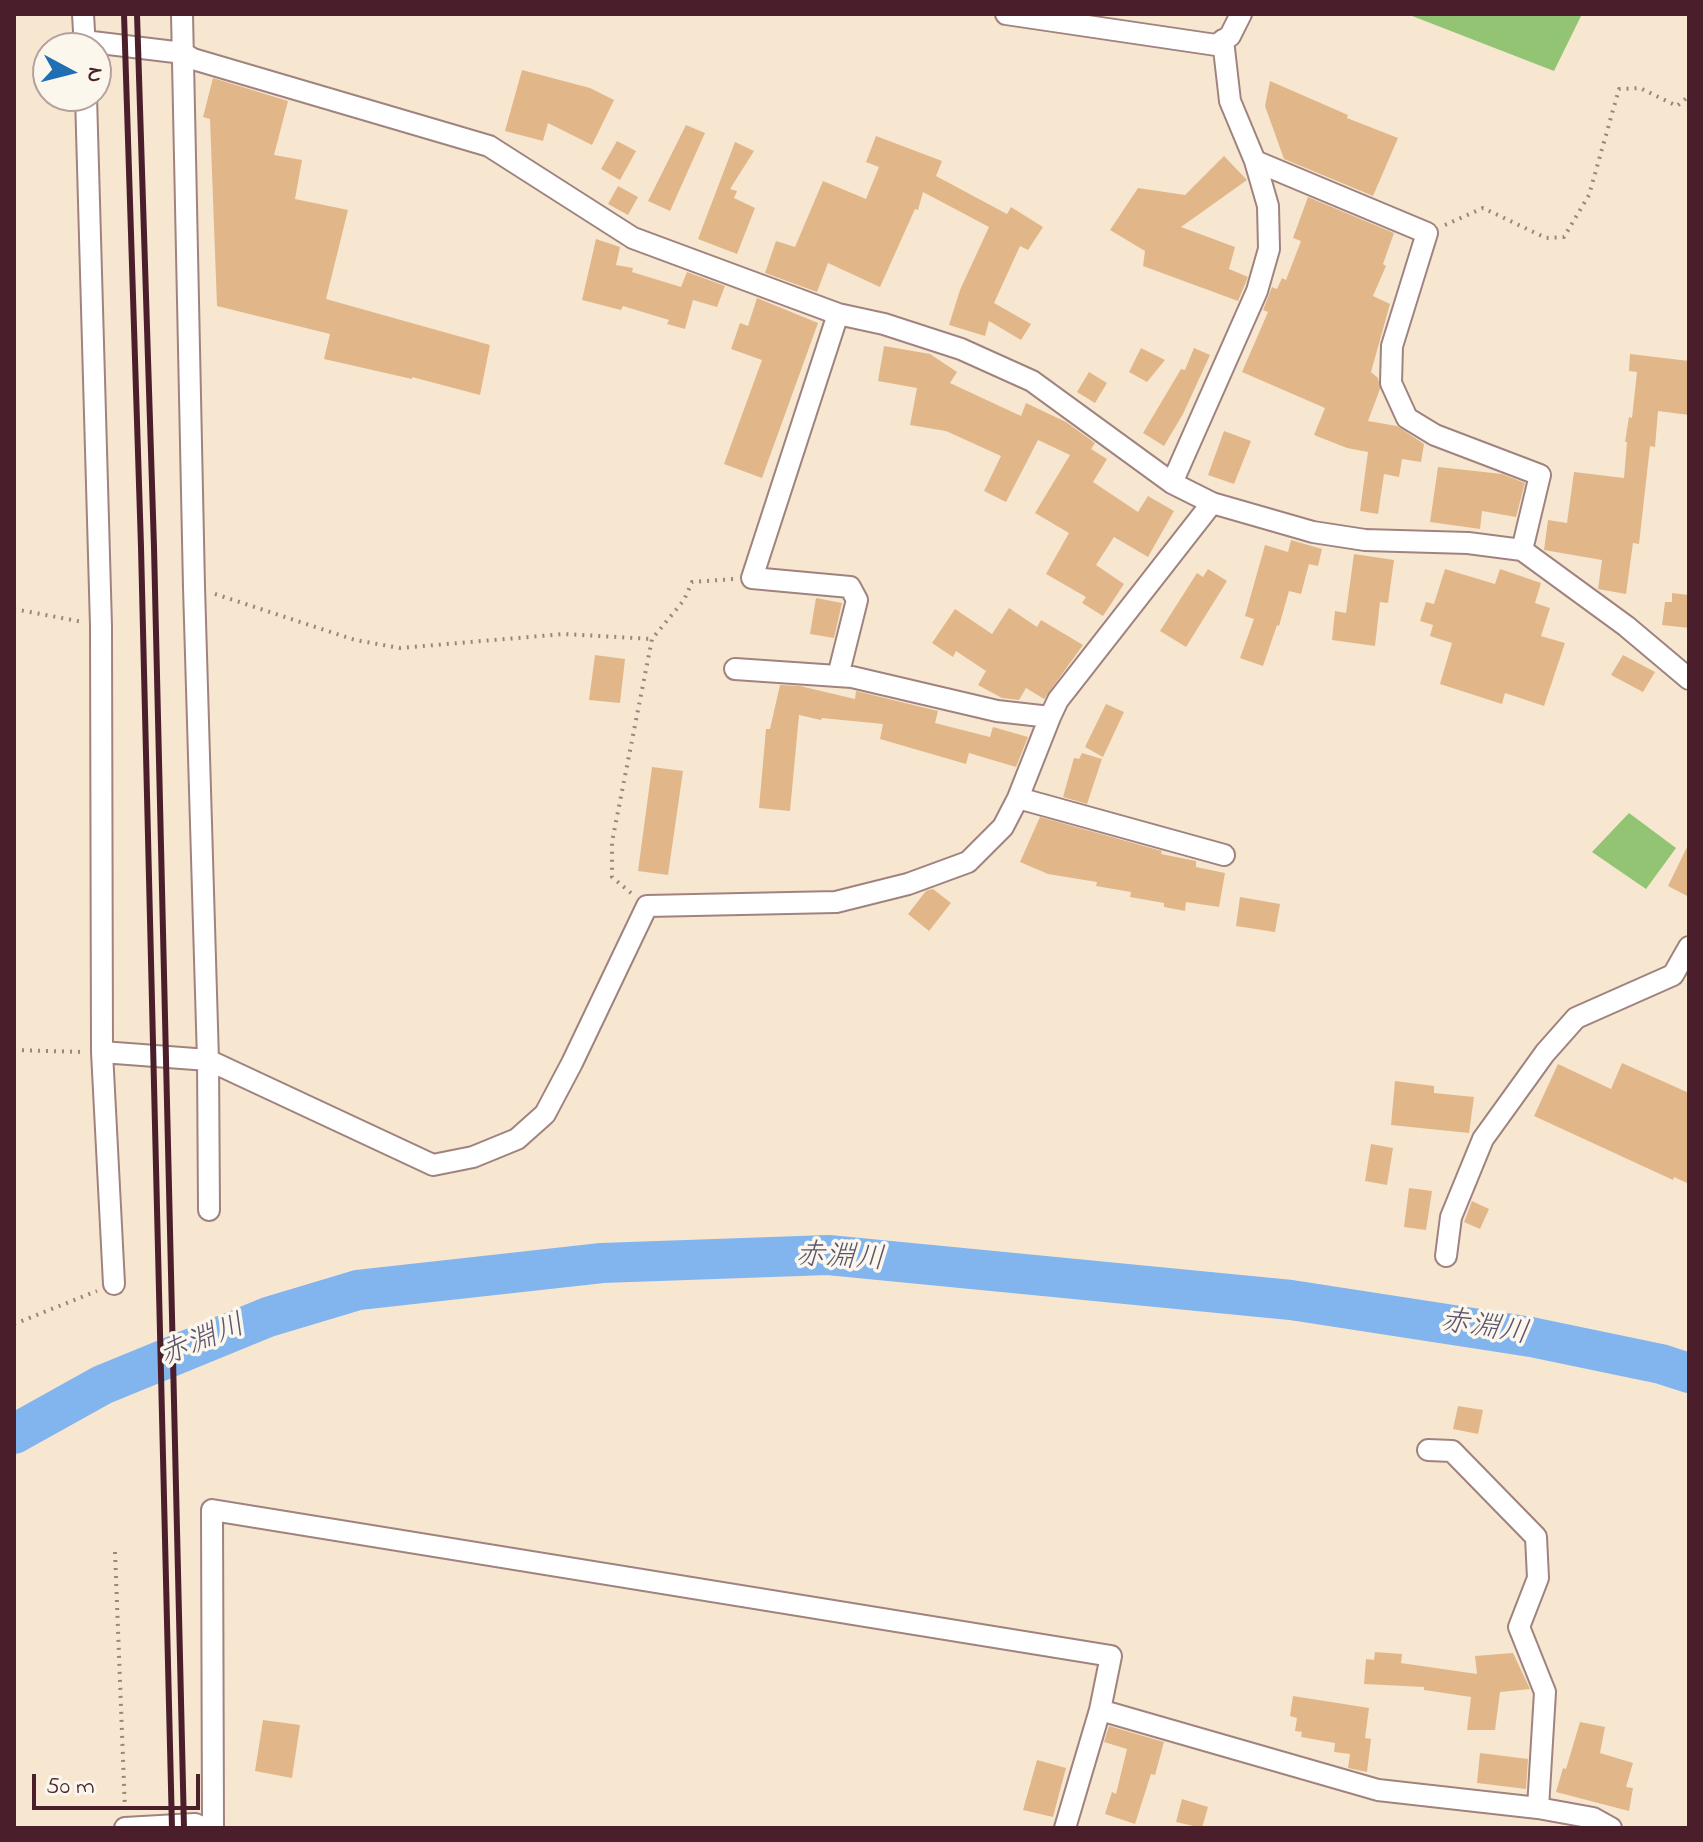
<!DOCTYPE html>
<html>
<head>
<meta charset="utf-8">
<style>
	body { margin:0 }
	#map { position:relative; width:1703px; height:1842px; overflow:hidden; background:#f7e7d1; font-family:"Indie Flower",sans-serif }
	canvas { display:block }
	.frame { position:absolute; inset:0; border:16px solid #4a1f2b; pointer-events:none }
	.north { position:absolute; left:32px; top:32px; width:80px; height:80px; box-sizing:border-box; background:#fbf7ec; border:2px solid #b4a19f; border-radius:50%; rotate:97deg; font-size:22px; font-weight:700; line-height:32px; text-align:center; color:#4a1f2b }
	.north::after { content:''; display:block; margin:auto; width:28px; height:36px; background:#1f6fb2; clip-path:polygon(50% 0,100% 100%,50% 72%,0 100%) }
	.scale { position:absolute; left:32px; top:1774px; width:168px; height:36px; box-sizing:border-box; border:4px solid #4a1f2b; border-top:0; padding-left:10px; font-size:24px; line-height:28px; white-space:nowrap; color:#4a1f2b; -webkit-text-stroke:6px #fbf7ec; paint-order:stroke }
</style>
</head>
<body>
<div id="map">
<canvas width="1703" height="1842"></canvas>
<div class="frame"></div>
<div class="north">N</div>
<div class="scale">50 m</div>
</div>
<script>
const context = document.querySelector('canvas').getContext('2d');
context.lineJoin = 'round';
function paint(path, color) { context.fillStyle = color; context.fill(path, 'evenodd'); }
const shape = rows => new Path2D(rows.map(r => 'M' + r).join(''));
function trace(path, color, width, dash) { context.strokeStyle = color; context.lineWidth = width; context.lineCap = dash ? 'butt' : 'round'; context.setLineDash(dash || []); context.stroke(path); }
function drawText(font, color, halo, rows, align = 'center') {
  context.font = font + ' "Indie Flower","Klee One",sans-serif'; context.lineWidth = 7; context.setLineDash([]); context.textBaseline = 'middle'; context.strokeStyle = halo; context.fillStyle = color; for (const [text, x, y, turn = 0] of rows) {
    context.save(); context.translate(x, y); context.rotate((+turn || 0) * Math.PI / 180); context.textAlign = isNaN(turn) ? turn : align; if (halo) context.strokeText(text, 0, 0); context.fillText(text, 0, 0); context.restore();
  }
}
const green = shape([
	[1407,14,1582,14,1554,71],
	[1629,813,1676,848,1646,889,1592,852]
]);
const river = shape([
	[14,1434,102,1385,268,1317,358,1290,602,1263,828,1255,1291,1300,1531,1337,1661,1364,1689,1373]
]);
const building = shape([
	[522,70,590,88,614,100,592,145,548,123,543,141,505,131],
	[213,78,288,101,274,155,302,160,295,199,348,210,326,299,490,345,480,395,412,377,412,379,324,359,330,334,217,306,210,119,203,117],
	[1270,81,1348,115,1347,118,1398,138,1373,196,1284,159,1265,106],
	[686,125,705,133,670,211,648,201],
	[876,136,942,161,936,176,1007,214,1011,207,1043,227,1028,250,1020,246,994,303,1031,324,1021,340,989,321,985,336,949,325,960,290,989,227,923,192,918,210,915,209,880,287,828,263,817,292,765,273,776,241,795,247,823,181,866,199,879,167,866,162],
	[617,141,636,151,620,180,601,169],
	[735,142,754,151,730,189,737,191,734,198,755,208,737,254,698,239],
	[1224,156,1247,180,1181,227,1235,247,1229,269,1248,277,1238,301,1143,266,1145,251,1110,230,1138,188,1185,195],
	[618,186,638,197,628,215,608,204],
	[1308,197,1394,233,1383,264,1386,266,1373,296,1390,304,1371,372,1378,378,1380,389,1368,421,1397,426,1424,444,1421,462,1402,459,1399,477,1384,474,1378,514,1360,511,1368,452,1347,448,1314,435,1325,408,1242,372,1268,312,1263,310,1272,287,1277,289,1282,278,1286,280,1301,241,1293,238],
	[596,239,620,247,616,265,633,268,632,272,681,287,687,272,725,286,717,307,693,300,685,329,667,324,669,320,623,306,621,310,582,300],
	[757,298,818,323,762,478,724,464,762,360,731,349,740,323,748,326],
	[884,346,930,354,957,372,950,383,1021,416,1026,403,1066,422,1095,443,1091,449,1107,459,1093,482,1138,512,1148,496,1174,511,1148,557,1114,537,1096,565,1124,584,1103,616,1082,603,1086,597,1046,574,1069,533,1035,513,1070,455,1038,440,1006,502,984,491,1001,456,946,431,910,425,917,388,878,381],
	[1141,348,1165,360,1147,382,1129,372],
	[1194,348,1210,355,1183,414,1164,446,1143,433,1181,369,1185,370],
	[1630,354,1689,361,1689,415,1658,411,1655,447,1650,446,1639,544,1633,543,1626,594,1598,589,1602,560,1544,550,1548,520,1567,523,1574,472,1624,478,1627,442,1625,442,1629,417,1632,418,1637,372,1629,371],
	[1089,372,1107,383,1095,403,1077,392],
	[1224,431,1251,441,1234,484,1208,475],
	[1438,467,1502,474,1525,483,1516,517,1482,511,1480,529,1430,522],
	[1291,540,1322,549,1318,566,1309,564,1301,594,1289,591,1279,626,1277,625,1263,666,1240,658,1254,619,1245,616,1265,545,1288,552],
	[1354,554,1394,560,1388,603,1380,602,1375,646,1332,640,1335,611,1346,613],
	[1208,569,1227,581,1186,647,1160,631,1197,573,1203,577],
	[1445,569,1495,584,1500,569,1541,583,1535,603,1550,608,1541,636,1565,643,1544,706,1505,693,1502,704,1440,684,1452,643,1430,636,1433,625,1420,621,1426,602,1434,604],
	[1672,593,1689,595,1689,628,1662,625,1665,602,1672,602],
	[816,598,842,603,834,638,810,634],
	[1009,608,1037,627,1041,620,1083,645,1044,699,1026,688,1019,700,1002,698,978,685,986,671,956,651,953,657,932,643,955,609,992,634],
	[595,655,625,659,620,703,589,700],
	[1623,655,1655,672,1643,692,1611,675],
	[780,685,800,686,855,699,856,691,938,711,935,723,990,737,993,727,1028,737,1016,767,969,753,966,764,880,739,883,724,822,718,821,720,799,715,790,811,759,808,766,729,770,729],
	[1106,704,1124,712,1103,757,1085,747],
	[1082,753,1102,759,1087,804,1063,797,1074,758,1079,759],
	[652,767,683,771,668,875,638,871],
	[1040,817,1162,851,1161,854,1196,861,1196,867,1225,873,1219,907,1186,902,1185,911,1164,907,1164,903,1130,897,1131,892,1096,886,1097,882,1048,874,1020,862],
	[1689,843,1689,897,1668,886],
	[933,889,951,903,929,931,908,914,926,891],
	[1240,897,1280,904,1275,932,1236,926],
	[1622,1063,1689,1093,1689,1184,1674,1177,1673,1180,1534,1116,1558,1064,1611,1089],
	[1395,1081,1434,1086,1434,1093,1474,1097,1469,1133,1391,1125],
	[1371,1144,1393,1148,1387,1185,1365,1181],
	[1409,1188,1432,1191,1426,1230,1404,1227],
	[1472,1201,1489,1209,1480,1229,1464,1222],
	[1458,1406,1483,1410,1478,1434,1453,1429],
	[1375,1652,1402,1654,1401,1663,1477,1674,1475,1656,1513,1653,1530,1689,1500,1692,1495,1730,1467,1730,1471,1697,1424,1690,1424,1687,1364,1684,1366,1659,1374,1660],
	[1293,1696,1369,1708,1365,1738,1371,1739,1367,1772,1348,1768,1350,1754,1334,1752,1335,1743,1301,1737,1302,1732,1295,1731,1297,1718,1290,1716],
	[263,1720,300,1725,292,1778,255,1771],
	[1580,1722,1605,1727,1600,1753,1633,1763,1626,1787,1633,1788,1629,1811,1556,1792,1563,1768,1566,1769],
	[1109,1726,1164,1742,1155,1775,1151,1774,1135,1824,1105,1814,1112,1792,1116,1794,1127,1749,1104,1742],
	[1480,1753,1528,1759,1526,1789,1477,1783],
	[1037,1760,1066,1768,1053,1817,1023,1810],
	[1182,1799,1208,1807,1202,1828,1176,1822]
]);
const path = shape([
	[1445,225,1483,208,1546,238,1564,237,1589,195,1619,89,1640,88,1677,106,1689,96],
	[215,594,355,640,400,648,564,634,652,639],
	[14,609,83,622],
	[631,893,612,877,612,842,652,639,684,600,692,582,734,579],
	[14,1050,84,1052],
	[14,1324,97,1291],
	[115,1552,125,1810]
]);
const street = shape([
	[83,14,85,48],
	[182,14,194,587,208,1060,209,1210],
	[1006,14,1216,45,1230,36,1241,14],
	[84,41,183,53,193,59,489,146,633,238,838,314,884,324,961,349,1032,381,1172,483,1212,503,1313,532,1365,540,1468,543,1522,550,1626,626,1689,679],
	[86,96,101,626,102,1052,114,1284],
	[1255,161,1427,233,1392,346,1391,383,1407,418,1435,435,1540,475,1522,550],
	[1172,483,1257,291,1269,249,1268,206,1255,161,1230,101,1223,40],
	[735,669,852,677,997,711,1050,717,1058,700,1212,503],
	[838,676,857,600,850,587,752,578,838,314],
	[1018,798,1224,855],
	[102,1052,208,1060,433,1165,473,1157,517,1139,545,1114,572,1063,647,906,836,902,908,884,968,862,1003,827,1018,798,1050,717],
	[1446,1256,1451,1217,1483,1139,1545,1053,1576,1018,1673,975,1689,947],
	[1428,1450,1452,1451,1536,1537,1538,1578,1519,1627,1545,1692,1538,1808],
	[1100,1710,1378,1790,1538,1808,1593,1818,1611,1828],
	[125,1828,195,1824,204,1828],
	[213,1828,212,1510,1111,1656,1100,1710,1065,1828]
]);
const rail = shape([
	[124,14,141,547,172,1828],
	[137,14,154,547,184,1828]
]);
const waterNames = [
	["赤淵川",840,1260,3],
	["赤淵川",1484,1330,9],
	["赤淵川",203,1343,-22]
];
paint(green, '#92c474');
trace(river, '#82b4ee', 40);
paint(building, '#e1b78a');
trace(street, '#a0837e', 24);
trace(path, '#a0837e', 4, [2, 6]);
trace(street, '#fff', 20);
trace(rail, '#4a1f2b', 6);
drawText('italic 30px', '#5e536f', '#fbf7ec', waterNames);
</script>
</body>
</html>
